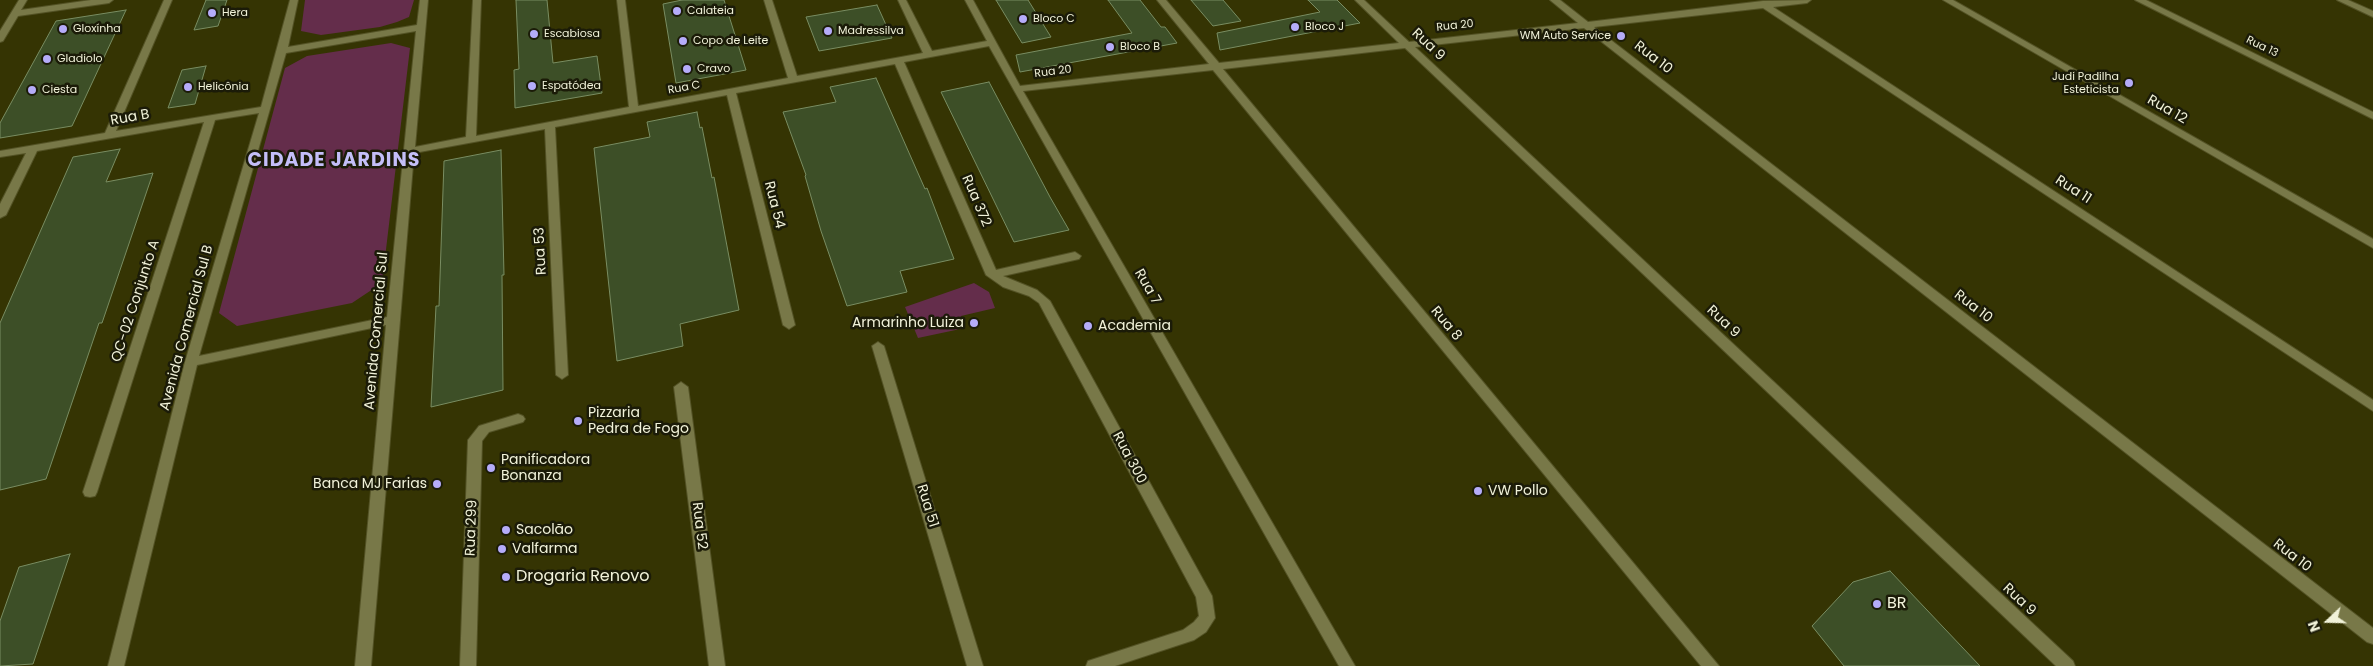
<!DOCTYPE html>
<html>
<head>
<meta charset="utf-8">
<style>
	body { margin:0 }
	#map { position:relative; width:2373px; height:666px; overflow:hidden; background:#353403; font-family:Poppins,sans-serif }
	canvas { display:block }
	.north { position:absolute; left:2303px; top:596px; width:50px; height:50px; -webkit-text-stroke:4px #1b1b08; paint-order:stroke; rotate:249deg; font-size:14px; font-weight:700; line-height:20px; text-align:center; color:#f1f2d9 }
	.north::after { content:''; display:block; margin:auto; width:18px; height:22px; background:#f1f2d9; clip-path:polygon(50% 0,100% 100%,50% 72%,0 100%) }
</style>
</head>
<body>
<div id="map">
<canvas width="2373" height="666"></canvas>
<div class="north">N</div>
</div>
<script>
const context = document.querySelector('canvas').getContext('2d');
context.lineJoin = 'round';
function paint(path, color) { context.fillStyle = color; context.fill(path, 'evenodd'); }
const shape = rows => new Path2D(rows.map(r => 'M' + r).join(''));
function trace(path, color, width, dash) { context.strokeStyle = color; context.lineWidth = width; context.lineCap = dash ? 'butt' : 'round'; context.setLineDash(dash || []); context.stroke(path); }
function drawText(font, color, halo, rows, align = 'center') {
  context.font = font + ' Poppins,sans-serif'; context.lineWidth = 5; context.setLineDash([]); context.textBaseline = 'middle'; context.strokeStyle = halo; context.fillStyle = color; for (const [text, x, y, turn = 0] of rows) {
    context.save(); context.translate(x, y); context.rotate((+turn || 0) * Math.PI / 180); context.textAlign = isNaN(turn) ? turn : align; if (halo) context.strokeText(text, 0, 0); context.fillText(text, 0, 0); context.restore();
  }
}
const green = shape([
	[305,0,414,0,409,17,397,22,380,27,321,35,301,31],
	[391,43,410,48,382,283,352,303,237,326,219,313,285,68,307,56],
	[974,283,989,292,995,308,961,316,965,328,918,338,905,307]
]);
const building = shape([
	[206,0,227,0,218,26,194,30,206,0],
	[516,0,547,0,553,63,597,56,602,93,515,108,514,70,519,69,516,0],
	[682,0,724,0,746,70,676,83,663,4,682,0],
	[996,0,1028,0,1051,37,1022,43,996,0],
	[1108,0,1140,0,1161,27,1165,27,1177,43,1020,72,1016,55,1132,33,1108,0],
	[1191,0,1223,0,1241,21,1213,26,1191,0],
	[1308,0,1337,0,1360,23,1220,50,1217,33,1320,12,1308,0],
	[877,5,892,38,819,51,806,17,877,5],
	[126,10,72,126,0,138,0,123,56,21,126,10],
	[206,66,195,104,168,108,182,70,206,66],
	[876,78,925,189,927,188,954,259,900,271,907,292,847,306,821,231,805,176,806,175,783,112,836,102,830,87,876,78],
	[989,82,1050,197,1069,230,1014,242,941,92,989,82],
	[697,112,700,128,702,127,712,178,714,177,739,310,680,324,683,346,617,361,594,148,650,137,647,122,697,112],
	[120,149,106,182,153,173,102,323,99,323,46,479,0,490,0,323,73,157,120,149],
	[501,150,504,275,502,275,503,390,431,407,436,306,439,306,444,161,501,150],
	[70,554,33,664,0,666,0,621,19,567,70,554],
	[1890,571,1980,666,1844,666,1812,626,1853,582,1890,571]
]);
const minor = shape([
	[19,0,27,0,21,10,91,0,113,0,109,3,18,16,3,41,0,42,0,31,19,0],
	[164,0,172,0,116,131,261,107,290,0,298,0,288,47,417,25,420,0,428,0,415,147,466,137,473,0,481,0,476,136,629,107,617,0,625,0,638,106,788,78,764,0,772,0,797,76,923,53,898,0,906,0,932,51,987,41,965,0,973,0,1020,86,1209,64,1157,0,1166,0,1219,63,1399,43,1355,0,1364,0,1409,42,1578,23,1550,0,1560,0,1588,22,1763,1,1811,0,1807,3,1773,7,2373,400,2373,411,1763,8,1594,27,2373,628,2373,644,2367,642,1584,28,1415,47,2073,661,2075,666,2056,666,1405,48,1223,69,1719,666,1701,666,1213,70,1023,91,1355,666,1339,666,989,46,904,62,996,270,1075,252,1081,256,1079,259,1003,276,1037,290,1050,301,1212,596,1215,618,1206,632,1194,640,1115,666,1086,666,1088,661,1183,630,1194,622,1199,616,1196,597,1039,303,1029,296,1003,287,986,275,895,64,736,93,795,325,789,329,783,325,727,95,555,127,568,375,562,379,556,375,545,129,414,153,371,666,355,666,386,325,197,365,124,666,108,666,185,362,259,113,215,120,97,492,95,496,90,497,85,496,83,492,204,122,37,151,6,215,0,218,0,204,26,153,0,157,0,151,105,133,164,0],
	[416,31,387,317,199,356,286,53,416,31],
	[1943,0,1953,0,2373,239,2373,248,1943,0],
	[2135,0,2146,0,2373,112,2373,119,2135,0],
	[2337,0,2348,0,2373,11,2373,17,2337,0],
	[878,342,884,346,983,666,967,666,872,346,878,342],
	[681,382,688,387,725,666,709,666,674,387,681,382],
	[518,414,523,416,525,419,523,422,489,432,482,441,476,666,460,666,468,440,479,426,518,414]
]);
const markers = [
	[677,11,5,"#b5acf9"],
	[212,13,5,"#b5acf9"],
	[1023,19,5,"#b5acf9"],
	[1295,27,5,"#b5acf9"],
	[63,29,5,"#b5acf9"],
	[828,31,5,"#b5acf9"],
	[534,34,5,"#b5acf9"],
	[1621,36,5,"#b5acf9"],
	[683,41,5,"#b5acf9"],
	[1110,47,5,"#b5acf9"],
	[47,59,5,"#b5acf9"],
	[687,69,5,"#b5acf9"],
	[2129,83,5,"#b5acf9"],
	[532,86,5,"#b5acf9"],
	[188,87,5,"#b5acf9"],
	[32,90,5,"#b5acf9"],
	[974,323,5,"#b5acf9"],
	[1088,326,5,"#b5acf9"],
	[578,421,5,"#b5acf9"],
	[491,468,5,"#b5acf9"],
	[437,484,5,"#b5acf9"],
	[1478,491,5,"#b5acf9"],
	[506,530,5,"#b5acf9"],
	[502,549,5,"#b5acf9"],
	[506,577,5,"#b5acf9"],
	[1877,604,5,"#b5acf9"]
];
const farPoinames = [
	["Calateia",687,11],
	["Hera",222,13],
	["Bloco C",1033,19],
	["Bloco J",1305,27],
	["Gloxínha",73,29],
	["Madressilva",838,31],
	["Escabiosa",544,34],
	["WM Auto Service",1611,36,"right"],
	["Copo de Leite",693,41],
	["Bloco B",1120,47],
	["Gladiolo",57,59],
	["Cravo",697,69],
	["Judi Padilha",2119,77,"right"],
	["Esteticista",2119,90,"right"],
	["Espatódea",542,86],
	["Helicônia",198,87],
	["Ciesta",42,90]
];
const farStreetnames = [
	["Rua 20",1455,26,-6],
	["Rua 13",2262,47,26],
	["Rua 20",1053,72,-7],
	["Rua C",684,88,-10]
];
const streetNames = [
	["Rua 9",1428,45,43],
	["Rua 10",1653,58,38],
	["Rua 12",2167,110,30],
	["Rua B",130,118,-10],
	["Rua 11",2073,190,33],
	["Rua 372",976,201,67],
	["Rua 54",774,205,76],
	["Rua 53",541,251,-93],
	["Rua 7",1147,287,60],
	["QC-02 Conjunto A",136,301,-72],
	["Rua 10",1973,307,38],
	["Rua 9",1723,322,43],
	["Rua 8",1446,324,50],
	["Avenida Comercial Sul B",187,328,-75],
	["Avenida Comercial Sul",377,331,-85],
	["Rua 300",1129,458,62],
	["Rua 51",927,506,73],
	["Rua 52",699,526,83],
	["Rua 299",472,528,-88],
	["Rua 10",2292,556,38],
	["Rua 9",2019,600,43]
];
const poiNames = [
	["Armarinho Luiza",964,323,"right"],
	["Academia",1098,326],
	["Pizzaria",588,413],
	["Pedra de Fogo",588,429],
	["Panificadora",501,460],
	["Bonanza",501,476],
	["Banca MJ Farias",427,484,"right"],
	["VW Pollo",1488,491],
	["Sacolão",516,530],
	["Valfarma",512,549]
];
const nearPoinames = [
	["Drogaria Renovo",516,577],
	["BR",1887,604]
];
const districtNames = [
	["CIDADE JARDINS",334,161]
];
paint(green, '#642d4b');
paint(building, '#3d4f27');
trace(building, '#798d62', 1);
trace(minor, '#535225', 2);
paint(minor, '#787848');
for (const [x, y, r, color] of markers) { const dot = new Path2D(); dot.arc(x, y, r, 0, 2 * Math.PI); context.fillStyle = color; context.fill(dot); trace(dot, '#1b1b08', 2); }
drawText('11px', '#f1f2d9', '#1b1b08', farPoinames, 'left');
drawText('11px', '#f1f2d9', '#1b1b08', farStreetnames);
drawText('14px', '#f1f2d9', '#1b1b08', streetNames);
drawText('14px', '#f1f2d9', '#1b1b08', poiNames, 'left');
drawText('16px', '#f1f2d9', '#1b1b08', nearPoinames, 'left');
context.letterSpacing = '1px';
drawText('bold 19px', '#c4bef8', '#1b1b08', districtNames);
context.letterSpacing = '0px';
</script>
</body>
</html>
